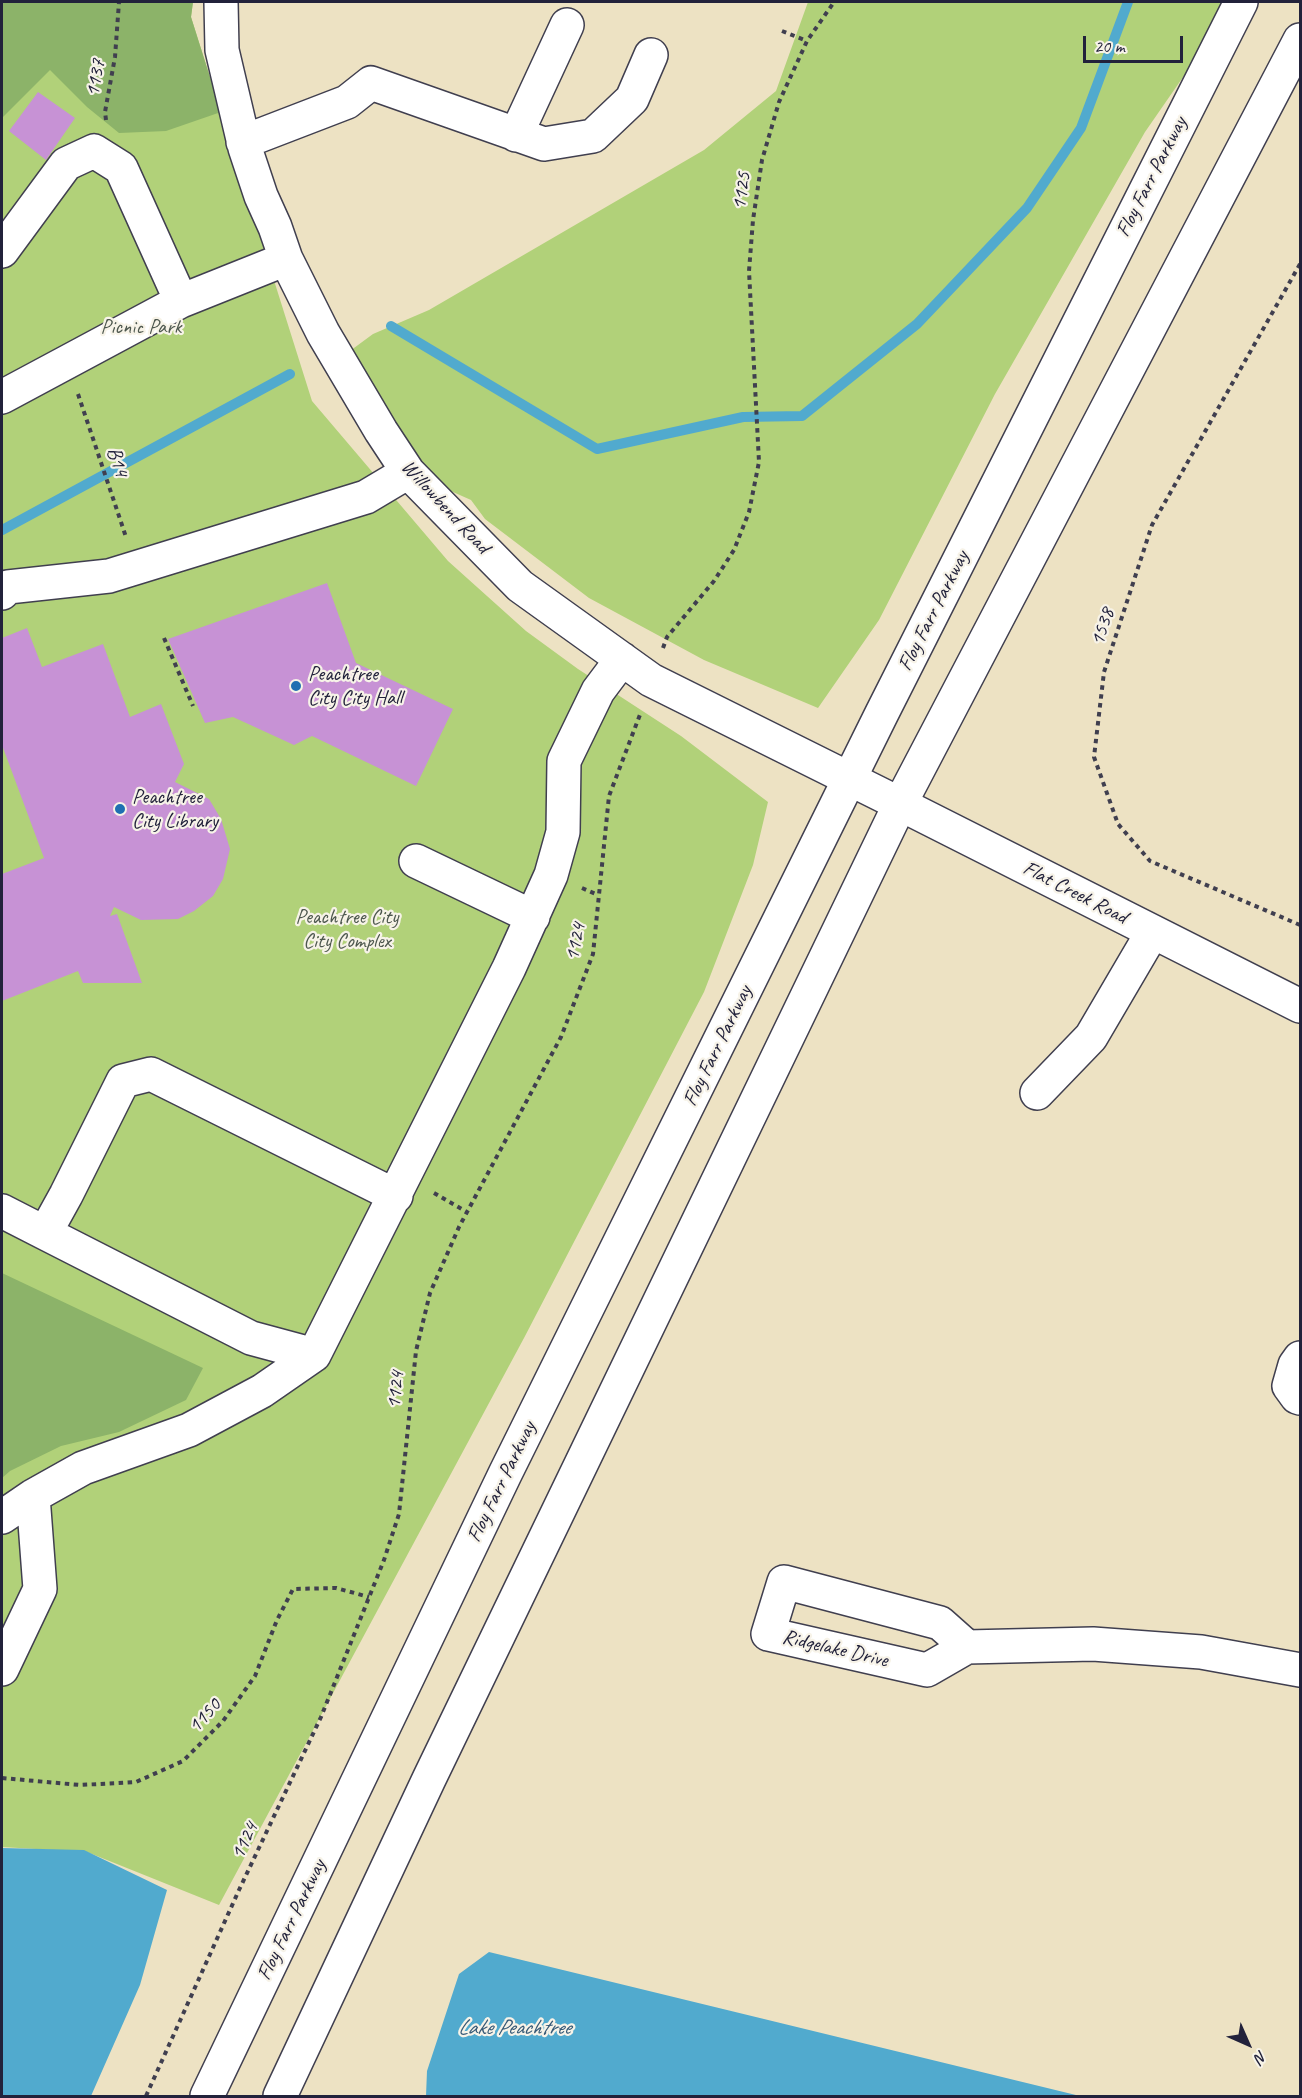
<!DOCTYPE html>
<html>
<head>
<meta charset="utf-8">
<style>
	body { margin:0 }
	#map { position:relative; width:1302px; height:2098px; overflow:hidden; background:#ede2c3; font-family:Caveat,sans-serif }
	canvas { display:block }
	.frame { position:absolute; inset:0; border:3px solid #22223b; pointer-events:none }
	.north { position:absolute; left:1218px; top:2014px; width:60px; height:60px; -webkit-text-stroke:4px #f7f3e8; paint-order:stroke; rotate:135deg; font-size:16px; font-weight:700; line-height:24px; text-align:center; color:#22223b }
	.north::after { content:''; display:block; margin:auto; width:21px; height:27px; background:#22223b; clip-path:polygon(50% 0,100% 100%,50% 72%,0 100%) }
	.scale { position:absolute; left:1083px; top:36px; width:100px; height:27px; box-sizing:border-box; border:3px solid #22223b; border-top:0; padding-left:8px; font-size:18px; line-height:21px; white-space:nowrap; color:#22223b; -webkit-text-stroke:4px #f7f3e8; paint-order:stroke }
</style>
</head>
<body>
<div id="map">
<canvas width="1302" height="2098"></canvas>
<div class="frame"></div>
<div class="north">N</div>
<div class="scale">20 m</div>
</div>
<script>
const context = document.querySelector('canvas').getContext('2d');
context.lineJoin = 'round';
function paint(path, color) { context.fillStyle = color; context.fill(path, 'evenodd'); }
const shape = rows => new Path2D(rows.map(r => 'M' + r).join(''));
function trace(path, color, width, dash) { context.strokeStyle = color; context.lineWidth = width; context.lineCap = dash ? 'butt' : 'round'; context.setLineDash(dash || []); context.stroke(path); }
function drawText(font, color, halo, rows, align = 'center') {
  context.font = font + ' Caveat,sans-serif'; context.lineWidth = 4.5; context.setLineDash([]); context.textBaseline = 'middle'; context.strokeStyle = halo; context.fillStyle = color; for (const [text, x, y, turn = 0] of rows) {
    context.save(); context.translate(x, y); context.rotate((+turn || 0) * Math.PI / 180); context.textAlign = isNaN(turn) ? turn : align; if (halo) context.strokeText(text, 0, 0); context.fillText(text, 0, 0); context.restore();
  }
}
const green = shape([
	[2,2,193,2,191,17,312,401,448,561,526,631,578,669,681,736,768,802,753,865,704,992,524,1338,219,1905,87,1852,2,1847],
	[808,2,1235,2,1145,132,995,394,879,620,818,708,704,660,589,598,485,519,471,500,408,472,339,359,373,334,429,310,704,150,776,91]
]);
const forest = shape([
	[2,2,193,2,191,17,221,112,166,131,119,133,87,107,50,70,2,118],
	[2,1273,203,1368,186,1400,119,1432,61,1446,10,1471,2,1478]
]);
const water = shape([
	[2,1848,84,1850,167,1890,140,1985,91,2096,2,2096],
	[489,1952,1080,2096,426,2096,427,2071,459,1974]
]);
const stream = shape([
	[391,326,597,449,743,417,802,416,917,324,1027,208,1081,128,1128,2],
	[2,530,290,374]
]);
const building = shape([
	[38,92,75,118,46,160,9,131],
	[327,583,356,663,453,709,416,786,312,736,294,745,233,717,205,723,168,639],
	[27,628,42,667,103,644,130,717,161,704,184,764,175,782,209,799,221,819,230,849,223,879,213,896,194,911,178,919,141,920,114,907,110,916,117,914,142,983,83,983,78,971,2,1001,2,874,44,858,2,745,2,638]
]);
const path = shape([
	[782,31,807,41],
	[106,120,105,112,115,57,119,2],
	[1300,264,1152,525,1104,672,1094,757,1118,824,1150,861,1300,925],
	[78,394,126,537],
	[164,638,193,706],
	[663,648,667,637,714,581,734,550,749,512,759,462,749,271,753,220,762,160,779,102,807,41,834,2],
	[582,888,598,895],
	[434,1193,467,1212],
	[2,1778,80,1785,136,1782,183,1761,223,1721,255,1676,277,1620,293,1589,336,1588,369,1597],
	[146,2096,239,1890,321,1717,384,1560,399,1514,416,1351,430,1293,459,1227,561,1037,593,954,609,796,641,712]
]);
const minor = shape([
	[221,2,222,50,245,148,261,196,275,227,286,259,323,333,381,431,408,472,520,586,651,680,900,804,1300,1006],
	[516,135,567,25],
	[243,142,347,102,371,83,544,144,593,136,632,99,651,55],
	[2,251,66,164,94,151,121,168,181,301],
	[2,397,181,301,286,259],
	[2,593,8,587,109,576,366,497,408,472],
	[416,861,533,917],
	[1037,1093,1091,1037,1152,933],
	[2,1211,45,1233],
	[314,1355,251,1338,45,1233,66,1195,123,1081,151,1074,396,1196],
	[1300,1358,1295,1365,1289,1386,1297,1397,1300,1398],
	[2,1517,33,1496,83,1468,189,1430,262,1391,314,1355,509,968,551,875,563,832,564,761,598,691,622,659],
	[967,1647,940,1623,784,1582,768,1634,927,1670,967,1647,1093,1644,1201,1652,1300,1670],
	[2,1669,40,1589,33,1496]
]);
const major = shape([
	[207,2096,505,1474,882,713,1241,2],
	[280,2096,429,1779,900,804,1300,40]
]);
const markers = [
	[296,686,6,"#1f6fb2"],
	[120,809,6,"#1f6fb2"]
];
const streetNames = [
	["1137",96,78,-80],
	["Floy Farr Parkway",1152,177,-63],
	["1125",742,191,-82],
	["B14",117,462,71],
	["Willowbend Road",445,507,47],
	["Floy Farr Parkway",934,611,-63],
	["1538",1103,627,-72],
	["Flat Creek Road",1075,893,27],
	["1124",576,942,-79],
	["Floy Farr Parkway",718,1046,-64],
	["1124",396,1390,-84],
	["Floy Farr Parkway",502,1482,-64],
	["Ridgelake Drive",835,1649,13],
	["1150",205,1716,-48],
	["1124",245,1841,-65],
	["Floy Farr Parkway",292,1920,-64]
];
const parkNames = [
	["Picnic Park",141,327],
	["Peachtree City",347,917],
	["City Complex",347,941]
];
const poiNames = [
	["Peachtree",308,674],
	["City City Hall",308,698],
	["Peachtree",132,797],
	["City Library",132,821]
];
const waterNames = [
	["Lake Peachtree",514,2028]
];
paint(green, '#b1d179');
paint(forest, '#8cb369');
paint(water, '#51aace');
trace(stream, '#51aace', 10);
paint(building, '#c792d5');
trace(minor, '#403f4f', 36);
trace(major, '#403f4f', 36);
trace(path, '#403f4f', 4, [4.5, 4.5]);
trace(minor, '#fff', 33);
trace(major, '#fff', 33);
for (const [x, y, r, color] of markers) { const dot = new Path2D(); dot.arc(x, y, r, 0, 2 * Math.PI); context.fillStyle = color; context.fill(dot); trace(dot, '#f7f3e8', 2); }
drawText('21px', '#22223b', '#f7f3e8', streetNames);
drawText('21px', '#4d574e', '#f7f3e8', parkNames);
drawText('21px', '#22223b', '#f7f3e8', poiNames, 'left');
drawText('italic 22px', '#355876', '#f7f3e8', waterNames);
</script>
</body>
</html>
